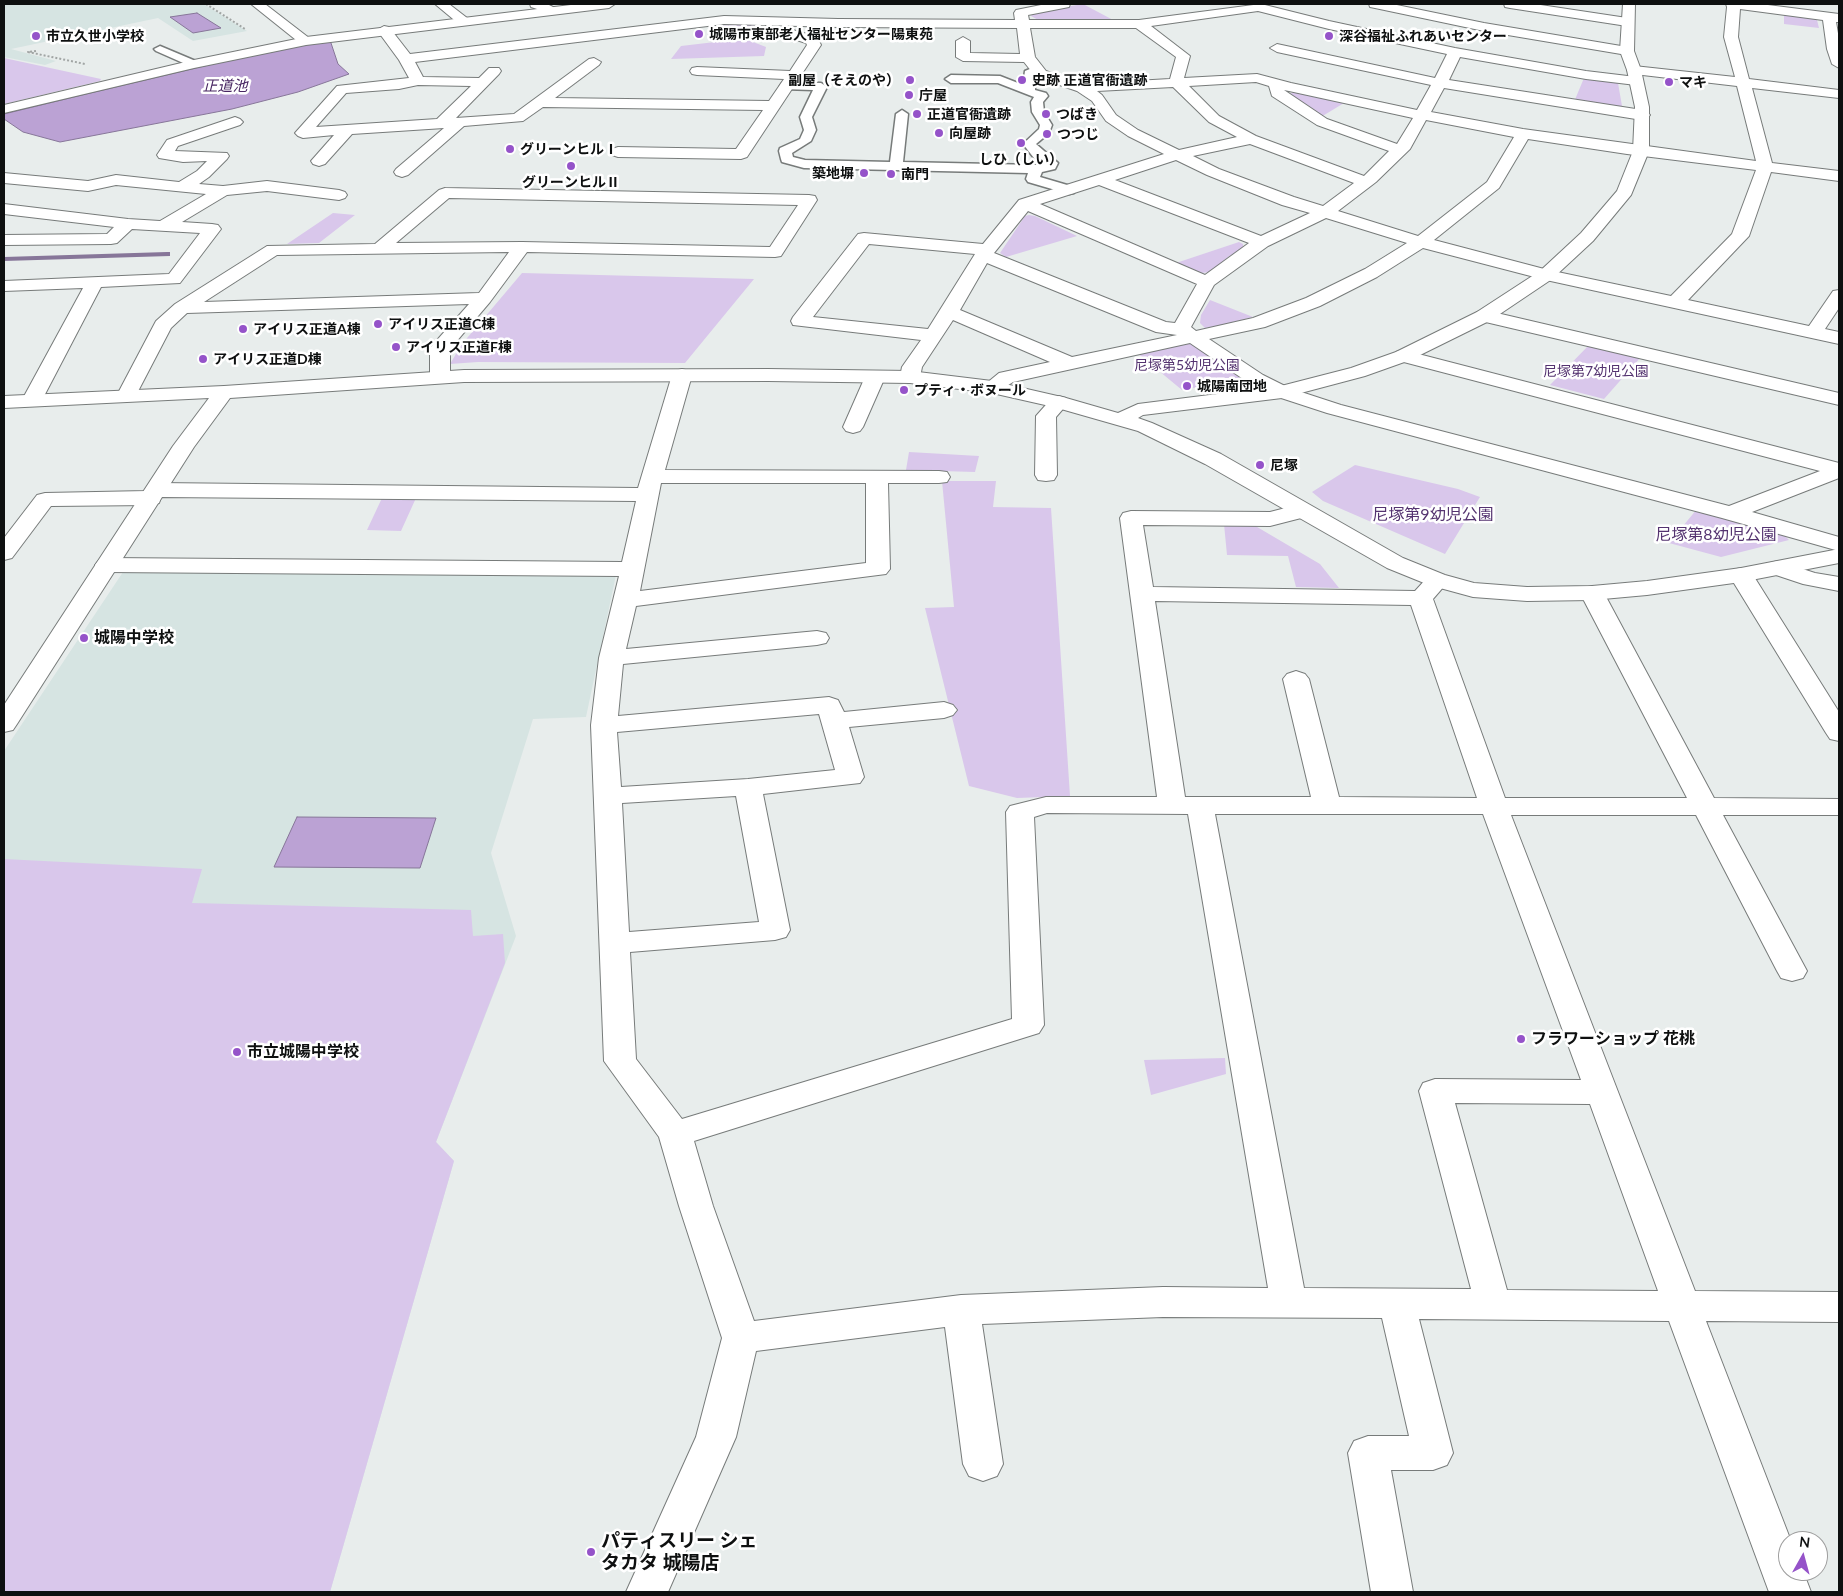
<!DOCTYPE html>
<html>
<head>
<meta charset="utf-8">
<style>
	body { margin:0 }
	#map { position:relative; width:1843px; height:1596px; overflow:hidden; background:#e8edec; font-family:Lato,sans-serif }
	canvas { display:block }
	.frame { position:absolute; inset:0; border:5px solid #0e1010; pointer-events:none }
	.north { position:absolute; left:1778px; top:1531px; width:50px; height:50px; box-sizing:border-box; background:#fff; border:1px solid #9f9f9f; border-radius:50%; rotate:7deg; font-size:14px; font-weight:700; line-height:20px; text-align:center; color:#0e1010 }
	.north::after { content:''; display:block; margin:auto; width:18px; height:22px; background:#9553c9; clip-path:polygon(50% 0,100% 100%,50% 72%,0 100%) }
</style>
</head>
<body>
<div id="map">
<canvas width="1843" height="1596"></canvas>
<div class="frame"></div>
<div class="north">N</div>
</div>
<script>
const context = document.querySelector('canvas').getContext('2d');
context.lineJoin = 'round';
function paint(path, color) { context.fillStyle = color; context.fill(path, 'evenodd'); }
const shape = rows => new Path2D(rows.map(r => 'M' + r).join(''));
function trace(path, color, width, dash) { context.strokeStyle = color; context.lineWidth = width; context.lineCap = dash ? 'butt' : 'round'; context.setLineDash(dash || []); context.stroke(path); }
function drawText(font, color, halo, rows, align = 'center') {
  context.font = font + ' Lato,"Noto Sans JP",sans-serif'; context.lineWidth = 5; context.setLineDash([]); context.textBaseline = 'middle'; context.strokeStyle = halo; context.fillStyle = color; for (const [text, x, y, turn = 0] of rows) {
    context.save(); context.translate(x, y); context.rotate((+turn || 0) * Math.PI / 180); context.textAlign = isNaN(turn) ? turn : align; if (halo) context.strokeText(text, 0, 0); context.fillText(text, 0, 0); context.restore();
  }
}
const built = shape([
	[4,4,204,4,247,31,193,41,158,18,11,49,56,61,45,65,4,57],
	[123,572,616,575,586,717,533,719,491,853,516,936,436,1142,454,1161,330,1592,4,1592,4,751]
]);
const green = shape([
	[1083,4,1115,21,1040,21,1031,16,1034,12],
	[1784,13,1811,17,1817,20,1819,28,1784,24],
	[740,21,765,28,740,37,766,47,764,56,671,59,681,46,732,40,713,23],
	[4,58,101,79,100,81,4,104],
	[1584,78,1618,83,1622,106,1610,108,1574,102],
	[1295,92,1344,103,1321,117,1289,94],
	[333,213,355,215,319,243,287,244],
	[1029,215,1035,216,1077,236,1006,257,1000,253,1025,216],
	[1239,242,1243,244,1243,248,1228,257,1210,272,1201,273,1176,263],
	[522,273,754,279,685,363,478,362,450,364,462,344],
	[1210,300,1253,317,1214,327,1205,328,1200,323,1201,315],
	[1191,342,1247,378,1182,390,1136,352],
	[1589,345,1641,357,1604,399,1550,385],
	[909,452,979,456,975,472,906,470],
	[1355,465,1458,489,1480,497,1445,554,1323,501,1312,492],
	[942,481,996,481,993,507,1051,508,1070,796,1017,798,969,786,925,608,954,607],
	[382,498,416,498,401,531,367,530],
	[1697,509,1781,532,1789,540,1721,557,1669,543],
	[1224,524,1252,524,1320,564,1339,588,1296,587,1288,556,1227,555],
	[4,859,202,869,192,903,471,910,473,936,503,934,505,963,436,1142,454,1161,330,1592,4,1592],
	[1225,1058,1226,1074,1151,1095,1144,1060]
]);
const water = shape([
	[197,13,221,28,193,33,170,17,197,13],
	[330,40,338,64,349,74,298,92,232,109,60,142,23,132,4,119,4,114,86,94,255,54,330,40],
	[297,817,436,818,420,868,274,867,297,817]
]);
const stream = shape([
	[167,252,170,252,170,256,4,261,4,257,167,252]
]);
const path = shape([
	[206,4,245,29],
	[36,51,28,52,85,64]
]);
const lane = shape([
	[160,46,198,62,200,64,198,66,190,66,156,51,154,49,160,46],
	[1037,66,1043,69,1035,75,1035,90,1046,93,1048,96,1043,102,1044,112,1052,125,1049,133,1036,144,1058,163,1055,169,1042,172,1040,177,1074,187,1076,190,1074,193,1069,194,1028,182,1026,179,1028,173,804,168,782,162,781,159,779,151,780,148,800,139,804,130,800,117,813,90,782,89,780,86,782,83,786,82,821,83,827,87,812,117,816,130,811,141,792,153,793,157,805,160,890,162,896,114,902,110,908,114,903,162,1036,165,1044,163,1034,158,1023,144,1039,129,1040,125,1032,112,1031,102,1034,97,998,83,951,83,945,79,951,75,1000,76,1023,85,1025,71,1037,66]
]);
const street = shape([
	[251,4,265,4,313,41,311,44,301,44,251,4],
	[435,4,449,4,471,21,464,25,459,24,435,4],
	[530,4,547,4,559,10,552,14,531,7,530,4],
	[1046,4,1070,4,1069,7,1028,15,1029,20,1139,20,1261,4,1329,21,1455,48,1586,71,1636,77,1641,78,1643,81,1641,84,1636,85,1586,79,1460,57,1449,80,1642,110,1647,112,1650,115,1647,118,1642,120,1444,88,1431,112,1523,129,1756,161,1737,86,1634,74,1629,73,1627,70,1629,67,1634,66,1735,77,1724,37,1727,7,1726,4,1760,4,1839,14,1839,22,1836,22,1839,39,1839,68,1832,64,1827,49,1823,20,1740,9,1738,37,1749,79,1839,90,1839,98,1752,88,1772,163,1839,171,1839,181,1771,172,1749,236,1688,300,1809,326,1833,291,1839,290,1839,308,1825,329,1839,332,1839,344,1546,280,1423,248,1377,277,1320,306,1265,327,1209,339,1263,375,1289,388,1341,405,1729,506,1820,471,1396,360,1393,356,1396,352,1403,350,1839,463,1839,478,1752,512,1839,537,1839,551,1722,518,1327,413,1275,396,1249,383,1190,343,1013,382,999,391,992,393,985,391,982,387,999,373,1050,362,953,320,922,367,920,377,917,381,910,383,903,381,900,377,902,367,921,340,793,325,791,321,793,317,858,234,864,233,983,244,1019,200,1164,154,1128,136,1106,121,1092,101,1077,91,1036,77,1024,62,963,61,956,57,956,41,963,37,970,41,970,53,1020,54,1017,28,838,27,724,24,415,62,423,77,479,78,489,68,499,68,501,71,499,74,456,118,514,114,589,59,594,58,601,62,599,65,555,98,769,101,784,79,697,75,692,74,690,71,692,68,697,67,790,71,807,45,806,43,774,33,772,30,774,27,779,26,817,37,821,45,747,157,741,159,618,157,612,155,610,152,612,149,618,147,736,149,763,110,543,107,523,121,464,126,408,175,402,177,396,175,394,172,396,169,444,128,352,134,325,164,319,166,313,164,311,161,334,135,303,138,298,136,295,133,337,86,409,78,399,60,377,30,384,26,389,27,410,54,724,16,838,19,1015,20,1014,13,1016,10,1046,4],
	[1258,11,1329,29,1447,54,1435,78,1277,44,1270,48,1277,52,1431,85,1417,110,1291,83,1257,74,1184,78,1190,56,1151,26,1258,11],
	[1030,28,1136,28,1176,57,1170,79,1083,84,1046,71,1035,57,1030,28],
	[1256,82,1269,86,1272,96,1317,125,1389,151,1364,176,1256,136,1219,116,1189,86,1256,82],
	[418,85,471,86,437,119,316,127,346,93,399,89,418,85],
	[1173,87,1209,122,1237,137,1179,150,1138,130,1116,115,1102,95,1097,91,1173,87],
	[1284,90,1289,91,1413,118,1397,144,1327,119,1284,90],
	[1426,120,1514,137,1487,182,1418,236,1338,211,1376,182,1410,149,1426,120],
	[1528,139,1627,154,1756,170,1732,234,1671,296,1548,270,1434,240,1499,188,1528,139],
	[1250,144,1354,183,1323,206,1294,197,1219,169,1193,156,1250,144],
	[1176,160,1207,175,1282,205,1310,213,1261,236,1115,180,1176,160],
	[1099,185,1249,243,1205,275,1040,204,1099,185],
	[1028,211,1197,284,1175,323,1166,322,994,253,1028,211],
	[1326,218,1407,243,1365,269,1306,298,1253,318,1196,331,1191,327,1214,285,1268,246,1326,218],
	[869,244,975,254,928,329,813,317,869,244],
	[987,263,1156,332,1177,335,1072,357,960,310,987,263],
	[1369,4,1392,4,1484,23,1627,47,1634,51,1627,55,1484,31,1375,8,1370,7,1369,4],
	[1504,4,1534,4,1627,18,1634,22,1627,26,1510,8,1505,7,1504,4],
	[235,117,240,119,243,122,240,125,178,146,175,151,227,153,229,156,227,159,209,177,199,184,223,186,267,181,339,190,345,192,347,195,345,198,339,200,267,191,227,195,182,222,212,224,218,225,221,229,180,283,101,287,42,400,39,404,32,406,25,404,22,400,83,288,4,291,4,281,169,274,200,233,132,229,117,243,111,244,4,245,4,235,107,234,114,227,4,214,4,204,128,219,160,221,206,194,116,185,88,191,4,183,4,173,88,181,116,175,179,182,197,171,207,161,183,162,159,158,157,155,167,140,235,117],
	[445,188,809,195,815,196,817,200,781,256,775,257,527,252,490,302,450,349,450,377,447,381,440,383,433,381,430,377,430,348,469,304,187,313,171,328,134,399,127,401,120,399,117,395,156,321,175,304,267,246,375,244,439,190,445,188],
	[449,198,798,205,770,247,522,242,396,243,449,198],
	[509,252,479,293,204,302,277,255,509,252],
	[1484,310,1839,393,1839,405,1477,320,1475,316,1477,312,1484,310],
	[682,369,689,371,692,375,665,470,939,471,947,472,950,477,947,482,939,483,888,483,890,569,886,574,636,606,626,649,817,631,826,633,829,638,826,643,817,645,623,664,618,716,829,697,838,700,844,712,944,702,953,705,957,710,953,715,944,718,849,727,864,777,860,783,763,794,790,930,786,937,775,940,630,952,636,1059,682,1119,1012,1019,1006,812,1010,806,1046,797,1157,797,1120,518,1123,513,1131,511,1270,512,1301,504,1309,506,1312,511,1309,516,1270,526,1143,525,1153,587,1415,591,1426,579,1434,577,1442,579,1446,584,1433,599,1505,798,1687,798,1580,593,1584,588,1592,586,1600,588,1604,593,1714,798,1839,799,1839,815,1723,815,1807,971,1803,978,1792,981,1781,978,1777,971,1696,815,1511,815,1695,1291,1839,1292,1839,1322,1706,1321,1791,1541,1788,1541,1788,1571,1803,1571,1811,1592,1769,1592,1669,1321,1419,1319,1453,1453,1447,1465,1433,1470,1391,1470,1413,1592,1371,1592,1348,1453,1354,1441,1368,1436,1409,1436,1382,1318,1163,1317,982,1324,1003,1464,997,1476,983,1481,969,1476,963,1464,945,1327,756,1351,736,1437,668,1592,626,1592,696,1437,722,1338,679,1206,659,1137,604,1061,591,725,599,658,619,576,107,572,99,570,95,565,99,560,107,558,622,562,636,501,161,497,159,503,151,505,51,506,12,558,4,560,4,538,37,495,45,493,147,491,149,485,157,483,638,488,672,375,675,371,682,369],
	[661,483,866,483,866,563,640,591,661,483],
	[1155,601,1411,605,1477,798,1339,797,1309,679,1305,674,1296,671,1287,674,1283,679,1311,797,1185,797,1155,601],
	[819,714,835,770,748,779,621,787,617,732,819,714],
	[736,796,759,922,629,932,622,803,736,796],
	[1047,813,1188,814,1268,1288,1163,1287,961,1295,754,1321,713,1206,694,1141,1039,1033,1044,1025,1034,817,1047,813],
	[1215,814,1483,814,1581,1080,1435,1079,1423,1083,1419,1091,1471,1289,1304,1288,1215,814],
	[1455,1103,1590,1104,1658,1291,1507,1290,1455,1103],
	[875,371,882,373,885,377,863,427,860,431,853,433,846,431,843,427,865,377,868,373,875,371],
	[1059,396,1066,398,1069,402,1056,417,1057,475,1054,480,1046,481,1038,480,1035,475,1036,416,1052,398,1059,396],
	[1778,561,1815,573,1839,577,1839,591,1803,584,1770,573,1766,568,1770,563,1778,561],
	[1741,568,1749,570,1753,575,1839,712,1839,741,1830,739,1826,733,1729,575,1733,570,1741,568]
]);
const secondary = shape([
	[579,4,615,4,609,8,306,45,194,68,4,113,4,105,194,60,306,37,579,4],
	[1623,4,1635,4,1634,51,1641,70,1649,107,1649,151,1631,195,1593,241,1552,279,1491,320,1410,360,1365,376,1282,398,1143,415,1138,418,1152,423,1221,454,1403,558,1445,575,1474,583,1527,587,1592,586,1647,581,1741,568,1839,549,1839,563,1741,582,1647,595,1592,600,1527,601,1473,597,1429,585,1387,568,1205,464,1138,431,1054,407,992,393,910,383,768,381,464,382,230,398,194,447,17,724,13,730,4,732,4,705,173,446,209,398,4,408,4,396,224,386,464,370,768,369,910,371,992,381,1066,398,1118,413,1138,404,1281,386,1351,368,1396,352,1477,312,1540,271,1581,233,1617,191,1633,151,1635,107,1627,70,1620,51,1623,4]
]);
const markers = [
	[699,34,5,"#9553c9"],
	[36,36,5,"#9553c9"],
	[1329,36,5,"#9553c9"],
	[910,80,5,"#9553c9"],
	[1022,80,5,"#9553c9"],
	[1669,82,5,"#9553c9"],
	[909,95,5,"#9553c9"],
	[917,114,5,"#9553c9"],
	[1046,114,5,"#9553c9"],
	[939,133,5,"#9553c9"],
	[1047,134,5,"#9553c9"],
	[1021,143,5,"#9553c9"],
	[510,149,5,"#9553c9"],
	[571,166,5,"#9553c9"],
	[864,173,5,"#9553c9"],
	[891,174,5,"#9553c9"],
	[378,324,5,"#9553c9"],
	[243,329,5,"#9553c9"],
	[396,347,5,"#9553c9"],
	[203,359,5,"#9553c9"],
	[1187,386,5,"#9553c9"],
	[904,390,5,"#9553c9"],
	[1260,465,5,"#9553c9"],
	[84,638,5,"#9553c9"],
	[1521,1039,5,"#9553c9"],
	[237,1052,5,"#9553c9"],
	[591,1552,5,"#9553c9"]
];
const farPoinames = [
	["城陽市東部老人福祉センター陽東苑",709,34],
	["市立久世小学校",46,36],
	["深谷福祉ふれあいセンター",1339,36],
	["副屋（そえのや）",900,80,"right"],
	["史跡 正道官衙遺跡",1032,80],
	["マキ",1679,82],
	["庁屋",919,95],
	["正道官衙遺跡",927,114],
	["つばき",1056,114],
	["向屋跡",949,133],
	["つつじ",1057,134],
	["グリーンヒルⅠ",520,149],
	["しひ（しい）",1021,159,"center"],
	["築地塀",854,173,"right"],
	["南門",901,174],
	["グリーンヒルⅡ",571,182,"center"],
	["アイリス正道C棟",388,324],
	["アイリス正道A棟",253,329],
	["アイリス正道F棟",406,347],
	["アイリス正道D棟",213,359],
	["城陽南団地",1197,386],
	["プティ・ボヌール",914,390],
	["尼塚",1270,465]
];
const farParknames = [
	["尼塚第5幼児公園",1187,365],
	["尼塚第7幼児公園",1596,371]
];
const farWaternames = [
	["正道池",225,86]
];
const parkNames = [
	["尼塚第9幼児公園",1433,515],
	["尼塚第8幼児公園",1716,535]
];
const poiNames = [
	["城陽中学校",94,638],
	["フラワーショップ 花桃",1531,1039],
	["市立城陽中学校",247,1052]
];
const nearPoinames = [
	["パティスリー シェ",601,1541],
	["タカタ 城陽店",601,1563]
];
paint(built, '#d6e4e2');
paint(green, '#d9c7eb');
paint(water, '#bba2d4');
trace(water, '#877699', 1);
paint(stream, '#877699');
trace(lane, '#777b7a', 3);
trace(street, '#777b7a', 2);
trace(secondary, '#777b7a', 2);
trace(path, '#a1a5a4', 2, [2, 2]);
paint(lane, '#fff');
paint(street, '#fff');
paint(secondary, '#fff');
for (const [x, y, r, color] of markers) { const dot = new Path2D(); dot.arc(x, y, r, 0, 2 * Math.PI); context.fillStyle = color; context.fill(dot); trace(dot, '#fff', 2); }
drawText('bold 14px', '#0e1010', '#fff', farPoinames, 'left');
drawText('14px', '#543370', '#fff', farParknames);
drawText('italic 15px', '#482662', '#fff', farWaternames);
drawText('16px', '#543370', '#fff', parkNames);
drawText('bold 16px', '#0e1010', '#fff', poiNames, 'left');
drawText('bold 19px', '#0e1010', '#fff', nearPoinames, 'left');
</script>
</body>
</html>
